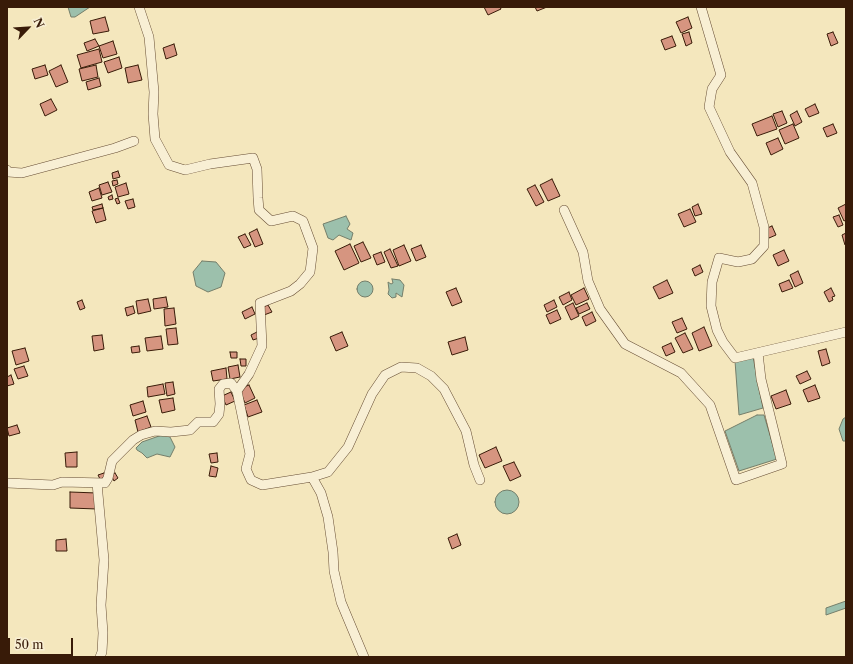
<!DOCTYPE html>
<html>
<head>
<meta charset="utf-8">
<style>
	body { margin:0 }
	#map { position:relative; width:853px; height:664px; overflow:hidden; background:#f4e7bd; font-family:"Libre Caslon Text",serif }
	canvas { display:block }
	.frame { position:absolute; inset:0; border:8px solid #381b08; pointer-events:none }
	.north { position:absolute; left:8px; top:8px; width:40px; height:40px; -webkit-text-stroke:3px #f8efd4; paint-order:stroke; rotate:65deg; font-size:11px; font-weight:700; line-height:16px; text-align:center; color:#381b08 }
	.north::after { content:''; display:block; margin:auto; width:14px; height:18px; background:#381b08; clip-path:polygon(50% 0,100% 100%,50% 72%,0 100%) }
	.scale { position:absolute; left:8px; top:638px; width:65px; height:18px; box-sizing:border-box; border:2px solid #381b08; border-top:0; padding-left:5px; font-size:12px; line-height:14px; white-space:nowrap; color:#381b08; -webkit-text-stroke:3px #f8efd4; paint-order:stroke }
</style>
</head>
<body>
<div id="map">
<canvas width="853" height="664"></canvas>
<div class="frame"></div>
<div class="north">N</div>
<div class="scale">50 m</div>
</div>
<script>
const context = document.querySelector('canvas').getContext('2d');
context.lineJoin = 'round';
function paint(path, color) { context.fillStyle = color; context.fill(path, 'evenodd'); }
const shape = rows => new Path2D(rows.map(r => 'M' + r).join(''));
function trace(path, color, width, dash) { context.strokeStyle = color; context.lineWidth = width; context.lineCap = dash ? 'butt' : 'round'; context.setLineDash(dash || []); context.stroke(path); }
const water = shape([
	[68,7,90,7,75,17,71,17,68,7],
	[346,216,350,224,347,229,353,233,351,240,339,235,333,240,328,238,323,224,346,216],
	[202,261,216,262,225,273,221,287,208,292,196,286,193,272,202,261],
	[392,279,400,280,404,285,402,297,396,293,396,297,392,298,388,294,389,290,388,282,391,284,393,283,392,279],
	'357 289a8 8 0 1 1 16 0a8 8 0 1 1-16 0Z',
	[753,357,763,408,739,415,735,361,753,357],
	[757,415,764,415,777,459,739,471,725,431,757,415],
	[846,417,846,441,843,441,839,429,843,419,846,417],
	[162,435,170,437,175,447,170,457,157,454,147,458,142,453,137,450,136,448,142,442,162,435],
	'495 502a12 12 0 1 1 24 0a12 12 0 1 1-24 0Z',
	[846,601,846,608,826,615,826,608,846,601]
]);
const building = shape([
	[484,7,500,7,501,9,488,15,484,7],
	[535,7,547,7,537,11,535,7],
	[105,17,109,31,93,34,90,21,105,17],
	[688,17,692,28,681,33,676,22,688,17],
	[689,32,692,43,686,46,682,34,689,32],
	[833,32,838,43,831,46,827,34,833,32],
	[672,36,676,46,665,50,661,40,672,36],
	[95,39,99,46,87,51,84,43,95,39],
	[113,41,117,54,103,58,99,46,113,41],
	[174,44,177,55,166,59,163,48,174,44],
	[99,49,102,62,81,68,77,55,99,49],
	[119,57,122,68,108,73,104,62,119,57],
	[45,65,48,75,35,79,32,69,45,65],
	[61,65,68,82,56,87,49,71,61,65],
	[96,65,98,77,82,81,79,69,96,65],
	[138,65,142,80,128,83,125,68,138,65],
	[99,78,101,86,88,90,86,82,99,78],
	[51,99,57,110,45,116,40,104,51,99],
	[815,104,819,113,809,117,805,109,815,104],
	[782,111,787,123,778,127,773,114,782,111],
	[797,111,802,122,795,126,790,115,797,111],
	[772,116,777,129,757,136,752,124,772,116],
	[793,124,799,138,785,144,779,130,793,124],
	[833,124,837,133,827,137,823,128,833,124],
	[778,138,783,149,771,155,766,143,778,138],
	[118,171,120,177,113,179,112,173,118,171],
	[552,179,560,196,548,201,540,185,552,179],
	[117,180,118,184,113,186,112,181,117,180],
	[108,182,112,192,102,195,99,185,108,182],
	[126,183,129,194,118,197,115,187,126,183],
	[535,185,544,202,536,206,527,189,535,185],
	[99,188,102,198,92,201,89,192,99,188],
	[112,195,113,199,109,200,108,197,112,195],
	[118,198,120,203,117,204,115,199,118,198],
	[133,199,135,207,128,209,125,201,133,199],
	[102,204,103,208,93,210,92,207,102,204],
	[698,204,702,214,695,216,692,207,698,204],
	[846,204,846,220,844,221,838,208,846,204],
	[103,208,106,220,96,223,92,211,103,208],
	[690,209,696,222,684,227,678,214,690,209],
	[839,215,843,225,838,227,833,217,839,215],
	[772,226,776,235,769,238,765,229,772,226],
	[257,229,263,244,255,247,249,233,257,229],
	[846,233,846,244,845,245,842,235,846,233],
	[245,234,251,245,244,248,238,237,245,234],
	[363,242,371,258,361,262,354,246,363,242],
	[350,244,359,263,344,270,335,251,350,244],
	[404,245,411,261,399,266,393,250,404,245],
	[421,245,426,257,416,261,411,249,421,245],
	[390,249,398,266,391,268,384,252,390,249],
	[784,250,789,261,778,266,773,255,784,250],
	[381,252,385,262,377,265,373,255,381,252],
	[700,265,703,272,695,276,692,269,700,265],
	[798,271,803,283,795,287,790,275,798,271],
	[667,280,673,293,659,299,653,287,667,280],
	[789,280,793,288,782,292,779,284,789,280],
	[456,288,462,302,452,306,446,292,456,288],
	[584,288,589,299,576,305,571,295,584,288],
	[831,288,835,296,832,297,833,300,829,302,824,292,831,288],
	[569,292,572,300,563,305,559,297,569,292],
	[166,297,168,307,154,309,153,299,166,297],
	[148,299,151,311,138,314,136,301,148,299],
	[82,300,85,308,80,310,77,302,82,300],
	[554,300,557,307,547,312,544,305,554,300],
	[573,303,579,316,571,320,565,307,573,303],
	[587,303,590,309,579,314,576,308,587,303],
	[268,305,272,312,264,315,261,308,268,305],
	[133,306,135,313,127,316,125,308,133,306],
	[252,307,255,314,245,319,242,312,252,307],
	[174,308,176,324,165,326,164,309,174,308],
	[557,310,561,319,550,324,546,315,557,310],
	[592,312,596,321,586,326,582,317,592,312],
	[682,318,687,329,677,333,672,322,682,318],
	[704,327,712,346,699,351,692,333,704,327],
	[176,328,178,344,168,345,166,329,176,328],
	[257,332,259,338,253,340,251,335,257,332],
	[342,332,348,346,336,351,330,337,342,332],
	[685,333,693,349,683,353,675,338,685,333],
	[102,335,104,349,94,351,92,336,102,335],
	[161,336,163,349,147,351,145,338,161,336],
	[465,337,468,350,452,355,448,342,465,337],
	[671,343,675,352,666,356,662,347,671,343],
	[139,346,140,352,132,353,131,347,139,346],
	[25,348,29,361,16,365,12,351,25,348],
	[826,349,830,363,822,366,818,351,826,349],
	[230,352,237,352,237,358,231,358,230,352],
	[240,359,246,359,246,366,241,366,240,359],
	[238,365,240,377,230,379,228,367,238,365],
	[24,366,28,376,18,379,14,369,24,366],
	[226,368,227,379,213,381,211,371,226,368],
	[807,371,811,379,800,384,796,376,807,371],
	[11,375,14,384,7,386,7,377,11,375],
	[173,382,175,394,167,396,165,383,173,382],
	[163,384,165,394,148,397,147,387,163,384],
	[249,385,255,398,245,403,239,389,249,385],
	[815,385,820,398,808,402,803,390,815,385],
	[786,390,791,404,776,409,771,396,786,390],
	[231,392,235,401,226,405,222,396,231,392],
	[173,398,175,410,162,413,159,400,173,398],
	[257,400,262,412,248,417,244,405,257,400],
	[143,401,146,412,133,416,130,405,143,401],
	[147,416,151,427,138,432,135,420,147,416],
	[17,425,20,433,9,436,7,428,17,425],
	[496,447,502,461,485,468,479,455,496,447],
	[77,452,77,467,66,467,65,453,77,452],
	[217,453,218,462,211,463,209,454,217,453],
	[514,462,521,476,510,481,503,466,514,462],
	[211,466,218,468,216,477,209,476,211,466],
	[104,473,106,477,100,479,98,475,104,473],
	[115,473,118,478,114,481,111,475,115,473],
	[70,492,97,493,97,509,70,508,70,492],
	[457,534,461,545,452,549,448,538,457,534],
	[66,539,67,551,56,551,56,540,66,539]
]);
const minor = shape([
	[139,7,149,37,154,92,153,114,155,139,169,165,185,170,210,164,253,158,257,169,258,198,259,210,271,221,293,216,303,221,313,248,310,272,300,284,291,291,260,303,262,346,249,374,237,391,250,454,246,469,251,480,262,485,312,477,321,493,328,517,333,552,334,571,341,602,364,657],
	[701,7,721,75,712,89,709,107,730,152,752,183,764,227,764,246,752,259,738,262,719,258,712,282,711,306,717,330,723,342,735,358,846,332],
	[7,170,8,172,22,173,115,148,134,141],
	[564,210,583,252,588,281,600,309,625,344,681,373,710,405,736,480,782,464,761,379,758,353],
	[312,477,328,472,348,447,372,394,385,375,401,367,417,368,431,376,444,389,466,431,474,465,480,480],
	[7,483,53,485,62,482,105,483,108,478,112,461,133,440,141,435,155,431,171,432,190,430,198,422,213,422,219,414,220,404,219,389,223,384,231,383,237,391],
	[97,483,104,560,101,605,103,633,102,652,100,657]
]);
paint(water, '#9cc0ac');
trace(water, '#747e6a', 1);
paint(building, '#d69580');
trace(building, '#381b08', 1);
trace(minor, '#674e35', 10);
trace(minor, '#f8efd4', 9);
</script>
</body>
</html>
